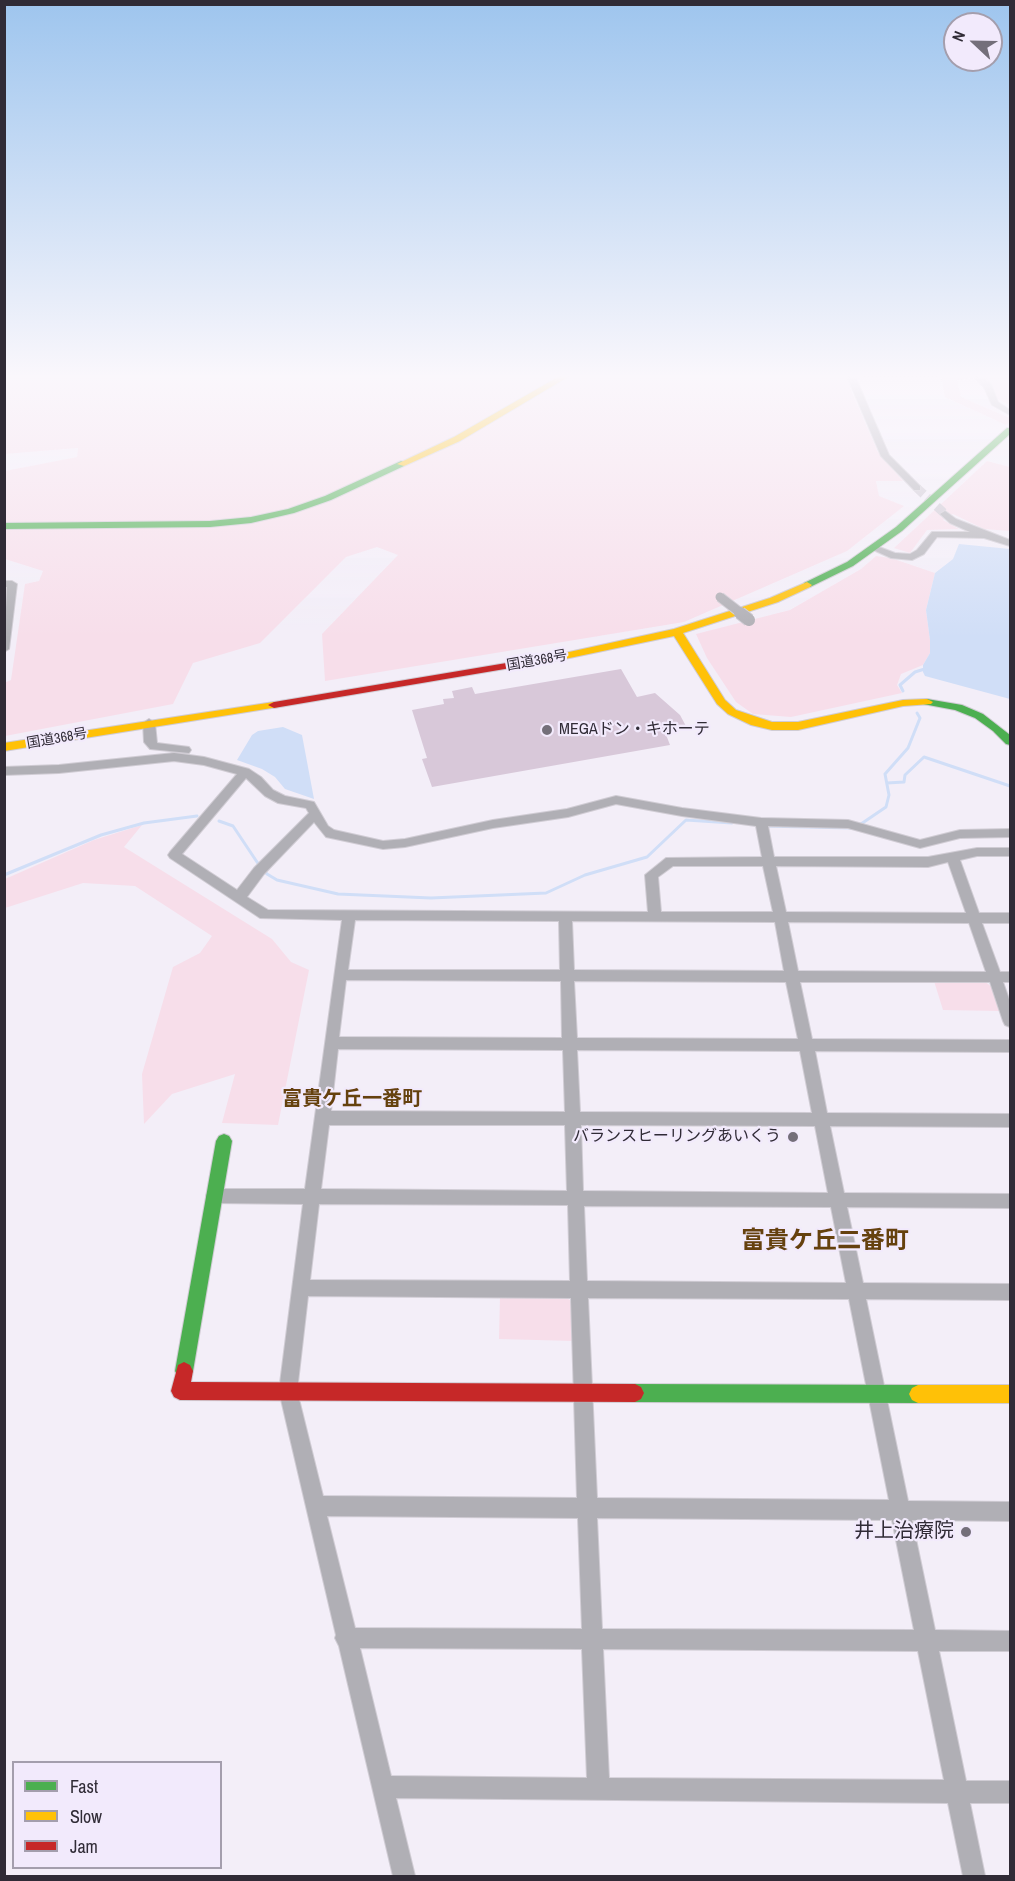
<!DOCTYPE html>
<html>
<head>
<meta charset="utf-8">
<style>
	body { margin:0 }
	#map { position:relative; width:1015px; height:1881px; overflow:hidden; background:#f3eef8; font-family:"Archivo Narrow",sans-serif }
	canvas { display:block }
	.frame { position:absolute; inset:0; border:6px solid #302b36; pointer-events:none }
	.legend { position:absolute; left:12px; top:1761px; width:210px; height:108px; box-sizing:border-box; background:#f2eafc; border:2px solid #a49ead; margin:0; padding:8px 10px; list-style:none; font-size:18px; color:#302b36 }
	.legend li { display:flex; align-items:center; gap:12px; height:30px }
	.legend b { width:30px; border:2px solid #a49ead }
	.north { position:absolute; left:943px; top:12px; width:60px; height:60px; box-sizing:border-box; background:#f2eafc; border:2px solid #a49ead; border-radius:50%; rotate:292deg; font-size:16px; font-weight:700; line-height:24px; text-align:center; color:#302b36 }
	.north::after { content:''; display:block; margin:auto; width:21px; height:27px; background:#746f7a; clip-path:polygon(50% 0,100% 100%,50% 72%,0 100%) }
</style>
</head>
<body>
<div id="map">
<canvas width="1015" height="1881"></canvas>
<div class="frame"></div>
<ul class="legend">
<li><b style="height:8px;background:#4caf50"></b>Fast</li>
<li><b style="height:8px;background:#ffc107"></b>Slow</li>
<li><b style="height:8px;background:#c62828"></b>Jam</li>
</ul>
<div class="north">N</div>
</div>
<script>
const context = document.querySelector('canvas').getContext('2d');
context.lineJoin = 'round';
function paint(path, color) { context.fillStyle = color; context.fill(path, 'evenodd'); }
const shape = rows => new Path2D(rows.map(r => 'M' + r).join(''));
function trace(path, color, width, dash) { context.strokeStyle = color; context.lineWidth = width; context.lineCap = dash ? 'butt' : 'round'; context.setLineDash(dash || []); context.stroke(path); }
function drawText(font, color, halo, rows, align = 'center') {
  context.font = font + ' "Archivo Narrow","Noto Sans JP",sans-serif'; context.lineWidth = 4.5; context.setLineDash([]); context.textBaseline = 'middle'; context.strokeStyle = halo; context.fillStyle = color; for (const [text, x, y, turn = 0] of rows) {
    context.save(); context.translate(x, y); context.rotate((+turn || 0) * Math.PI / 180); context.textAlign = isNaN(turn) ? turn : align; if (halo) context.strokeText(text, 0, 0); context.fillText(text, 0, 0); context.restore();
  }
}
const green = shape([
	[5,374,864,374,850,388,878,452,903,481,876,481,879,496,904,506,847,551,684,622,325,681,322,634,398,555,377,547,346,557,260,643,193,663,173,704,5,736,4,683,11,680,25,584,39,581,43,571,5,559,5,471,77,457,78,448,5,454],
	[937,374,1010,374,1010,405,997,399,984,377,957,380,961,397,1010,418,1010,422,1006,425,945,397,941,377],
	[987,461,1010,467,1010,531,984,529,953,514,943,520,959,529,927,530,910,553,894,548],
	[876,556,891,558,935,573,926,610,930,640,930,653,923,665,901,674,897,685,902,693,791,717,753,714,736,702,707,658,696,634,790,610,861,569],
	[142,825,124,847,272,939,291,962,309,970,278,1125,222,1123,235,1074,172,1094,144,1124,142,1074,173,967,200,953,212,936,135,886,83,883,5,908,5,879,94,840],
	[934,981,984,981,992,987,1000,1011,943,1010],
	[500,1296,564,1296,574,1303,574,1341,499,1339]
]);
const water = shape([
	[959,544,1010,549,1010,699,925,676,923,672,923,665,930,653,930,640,926,610,935,573,953,559],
	[283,727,302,735,314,799,285,789,275,777,262,769,237,760,252,735,258,731]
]);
const stream = shape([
	[903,691,900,685,915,672,928,668],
	[887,783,904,782,905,775,924,757,1010,786],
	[219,821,233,826,257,862,267,874,277,880,338,894,431,898,546,893,585,875,647,857,686,820,732,823],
	[763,826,851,828],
	[858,826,886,807,889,795,885,774,908,748,920,718,917,713],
	[4,875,101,835,144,823,197,816]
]);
const building = shape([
	[621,669,637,697,655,693,680,715,687,728,665,732,670,745,432,787,422,759,427,758,412,710,444,704,443,699,454,698,452,691,472,687,475,694]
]);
const streetTunnel = shape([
	[917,488,945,514]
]);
const street = shape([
	[846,374,854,374,889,455,920,486,920,490,914,490,881,456,846,374],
	[971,374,980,374,991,384,998,402,1010,410,1010,415,992,405,984,387,971,374],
	[945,511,956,519,1010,540,1010,546,984,538,937,537,924,554,912,560,891,558,869,548,874,545,895,553,910,554,917,550,932,532,970,532,950,523,940,514,945,511],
	[4,581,12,581,17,584,9,649,4,652,7,587,4,587,4,581],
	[149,719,155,723,157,743,189,747,191,750,189,753,150,749,144,742,143,723,149,719],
	[174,753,204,757,249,769,261,777,273,790,285,796,314,802,328,826,334,830,383,841,405,839,493,820,567,809,616,796,682,808,761,818,848,820,920,840,960,830,1010,829,1010,837,960,838,920,848,848,828,768,826,774,857,928,857,977,848,1010,848,1010,856,977,856,960,860,979,913,1010,913,1010,923,982,923,1000,972,1010,972,1010,982,1003,982,1010,1002,1010,1027,1005,1025,1003,1021,990,982,800,982,812,1039,1010,1040,1010,1052,815,1051,827,1113,1010,1114,1010,1127,830,1126,844,1193,1010,1194,1010,1208,847,1207,863,1283,1010,1284,1010,1300,866,1299,908,1501,1010,1502,1010,1521,912,1520,935,1630,1010,1631,1010,1651,939,1651,966,1781,1010,1781,1010,1803,970,1803,985,1876,963,1876,948,1803,396,1798,415,1876,393,1876,339,1646,335,1638,336,1635,279,1391,303,1204,214,1203,208,1201,206,1196,208,1191,214,1189,305,1189,342,920,260,918,170,858,168,855,170,852,237,774,204,765,174,761,59,773,4,775,4,767,59,765,174,753],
	[246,778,265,796,278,803,306,808,309,813,254,868,237,890,182,854,246,778],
	[616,804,682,816,756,826,762,857,666,858,645,875,648,912,268,910,247,897,264,874,314,822,326,837,383,849,405,847,493,828,568,817,616,804],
	[948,862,966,913,786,912,776,866,928,867,948,862],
	[673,866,763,866,773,912,661,912,658,877,673,866],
	[355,920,559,921,560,970,348,970,355,920],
	[572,921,775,922,784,971,574,970,572,921],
	[788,922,969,923,986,972,798,971,788,922],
	[346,980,561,981,562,1038,339,1037,346,980],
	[574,981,786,982,798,1039,577,1038,574,981],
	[338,1049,563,1050,565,1112,331,1111,338,1049],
	[577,1050,800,1051,812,1113,580,1112,577,1050],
	[329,1125,565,1125,567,1191,321,1189,329,1125],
	[581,1125,815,1126,828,1193,583,1191,581,1125],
	[319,1204,568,1205,570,1281,310,1280,319,1204],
	[584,1206,831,1207,846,1283,587,1281,584,1206],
	[308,1296,571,1298,577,1498,323,1496,297,1391,308,1296],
	[588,1298,849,1299,889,1500,597,1498,588,1298],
	[327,1516,578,1518,582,1629,355,1628,327,1516],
	[597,1518,892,1520,914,1630,602,1629,597,1518],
	[360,1648,582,1649,587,1778,391,1776,360,1648],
	[603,1649,918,1651,944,1780,609,1778,603,1649]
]);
const fast = shape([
	[1007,428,1010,428,1010,434,902,531,853,566,810,587,804,587,804,583,847,562,896,527,1007,428],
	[401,461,404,462,404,466,331,500,294,513,251,523,210,527,4,529,4,523,210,521,251,517,288,509,325,496,401,461],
	[927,699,962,705,983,714,1010,735,1010,745,1006,744,993,731,975,718,955,710,923,704,921,702,927,699],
	[224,1134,229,1136,232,1141,193,1371,190,1377,184,1380,178,1377,175,1371,216,1141,219,1136,224,1134],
	[635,1384,918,1385,924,1388,927,1394,924,1400,918,1403,635,1402,629,1399,626,1393,629,1387,635,1384]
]);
const slow = shape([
	[563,374,573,374,460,441,404,466,397,464,454,437,563,374],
	[807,582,812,585,810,587,778,602,683,633,725,700,736,710,772,722,798,722,903,700,927,699,933,702,931,704,903,706,798,730,772,730,751,725,728,714,717,704,674,636,560,660,555,657,560,654,674,629,770,598,807,582],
	[274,702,280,705,278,707,4,751,4,743,274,702],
	[918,1385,1010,1385,1010,1403,918,1403,912,1400,909,1394,912,1388,918,1385]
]);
const jam = shape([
	[560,654,564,655,564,659,274,708,268,705,274,702,560,654],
	[184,1362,190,1365,193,1371,191,1382,635,1384,641,1387,644,1393,641,1399,635,1402,180,1400,174,1397,171,1391,178,1365,184,1362]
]);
const streetBridgeFar1 = shape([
	[720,597,742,614]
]);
const streetBridge = shape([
	[740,613,749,620]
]);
const markers = [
	[547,730,6,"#746f7a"],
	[793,1137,6,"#746f7a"],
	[966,1532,6,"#746f7a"]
];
const farStreetnames = [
	["国道368号",537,661,-10],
	["国道368号",57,739,-10]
];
const poiNames = [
	["MEGAドン・キホーテ",559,730],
	["バランスヒーリングあいくう",781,1137,"right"]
];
const quarterNames = [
	["富貴ケ丘一番町",352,1100]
];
const nearPoinames = [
	["井上治療院",954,1532]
];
const nearQuarternames = [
	["富貴ケ丘二番町",825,1242]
];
paint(green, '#f7deea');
paint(water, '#d0def7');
trace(stream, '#d0def7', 3);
paint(building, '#d8c8d9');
trace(streetTunnel, '#ccc7d1', 9, [9, 4.5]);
trace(street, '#d0ccd4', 2);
trace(fast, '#d0ccd4', 2);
trace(slow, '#d0ccd4', 2);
trace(jam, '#d0ccd4', 2);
paint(street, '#b0afb5');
paint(fast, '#4caf50');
paint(slow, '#ffc107');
paint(jam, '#c62828');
trace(streetBridgeFar1, '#d0ccd4', 11, []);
trace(streetBridge, '#d0ccd4', 14, []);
trace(streetBridgeFar1, '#b0afb5', 9);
trace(streetBridge, '#b0afb5', 12);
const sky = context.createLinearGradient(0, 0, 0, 638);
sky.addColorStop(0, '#9ec5ee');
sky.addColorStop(0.59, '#faf7fc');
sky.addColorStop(1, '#faf7fc00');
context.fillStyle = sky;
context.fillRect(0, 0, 1015, 638);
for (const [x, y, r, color] of markers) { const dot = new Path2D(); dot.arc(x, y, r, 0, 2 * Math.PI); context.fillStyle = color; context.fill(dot); trace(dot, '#f2eafc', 2); }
drawText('14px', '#302b36', '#f2eafc', farStreetnames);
drawText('16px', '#302b36', '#f2eafc', poiNames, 'left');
drawText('bold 20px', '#65410e', '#f2eafc', quarterNames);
drawText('20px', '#302b36', '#f2eafc', nearPoinames, 'right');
drawText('bold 24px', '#65410e', '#f2eafc', nearQuarternames);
</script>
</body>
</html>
